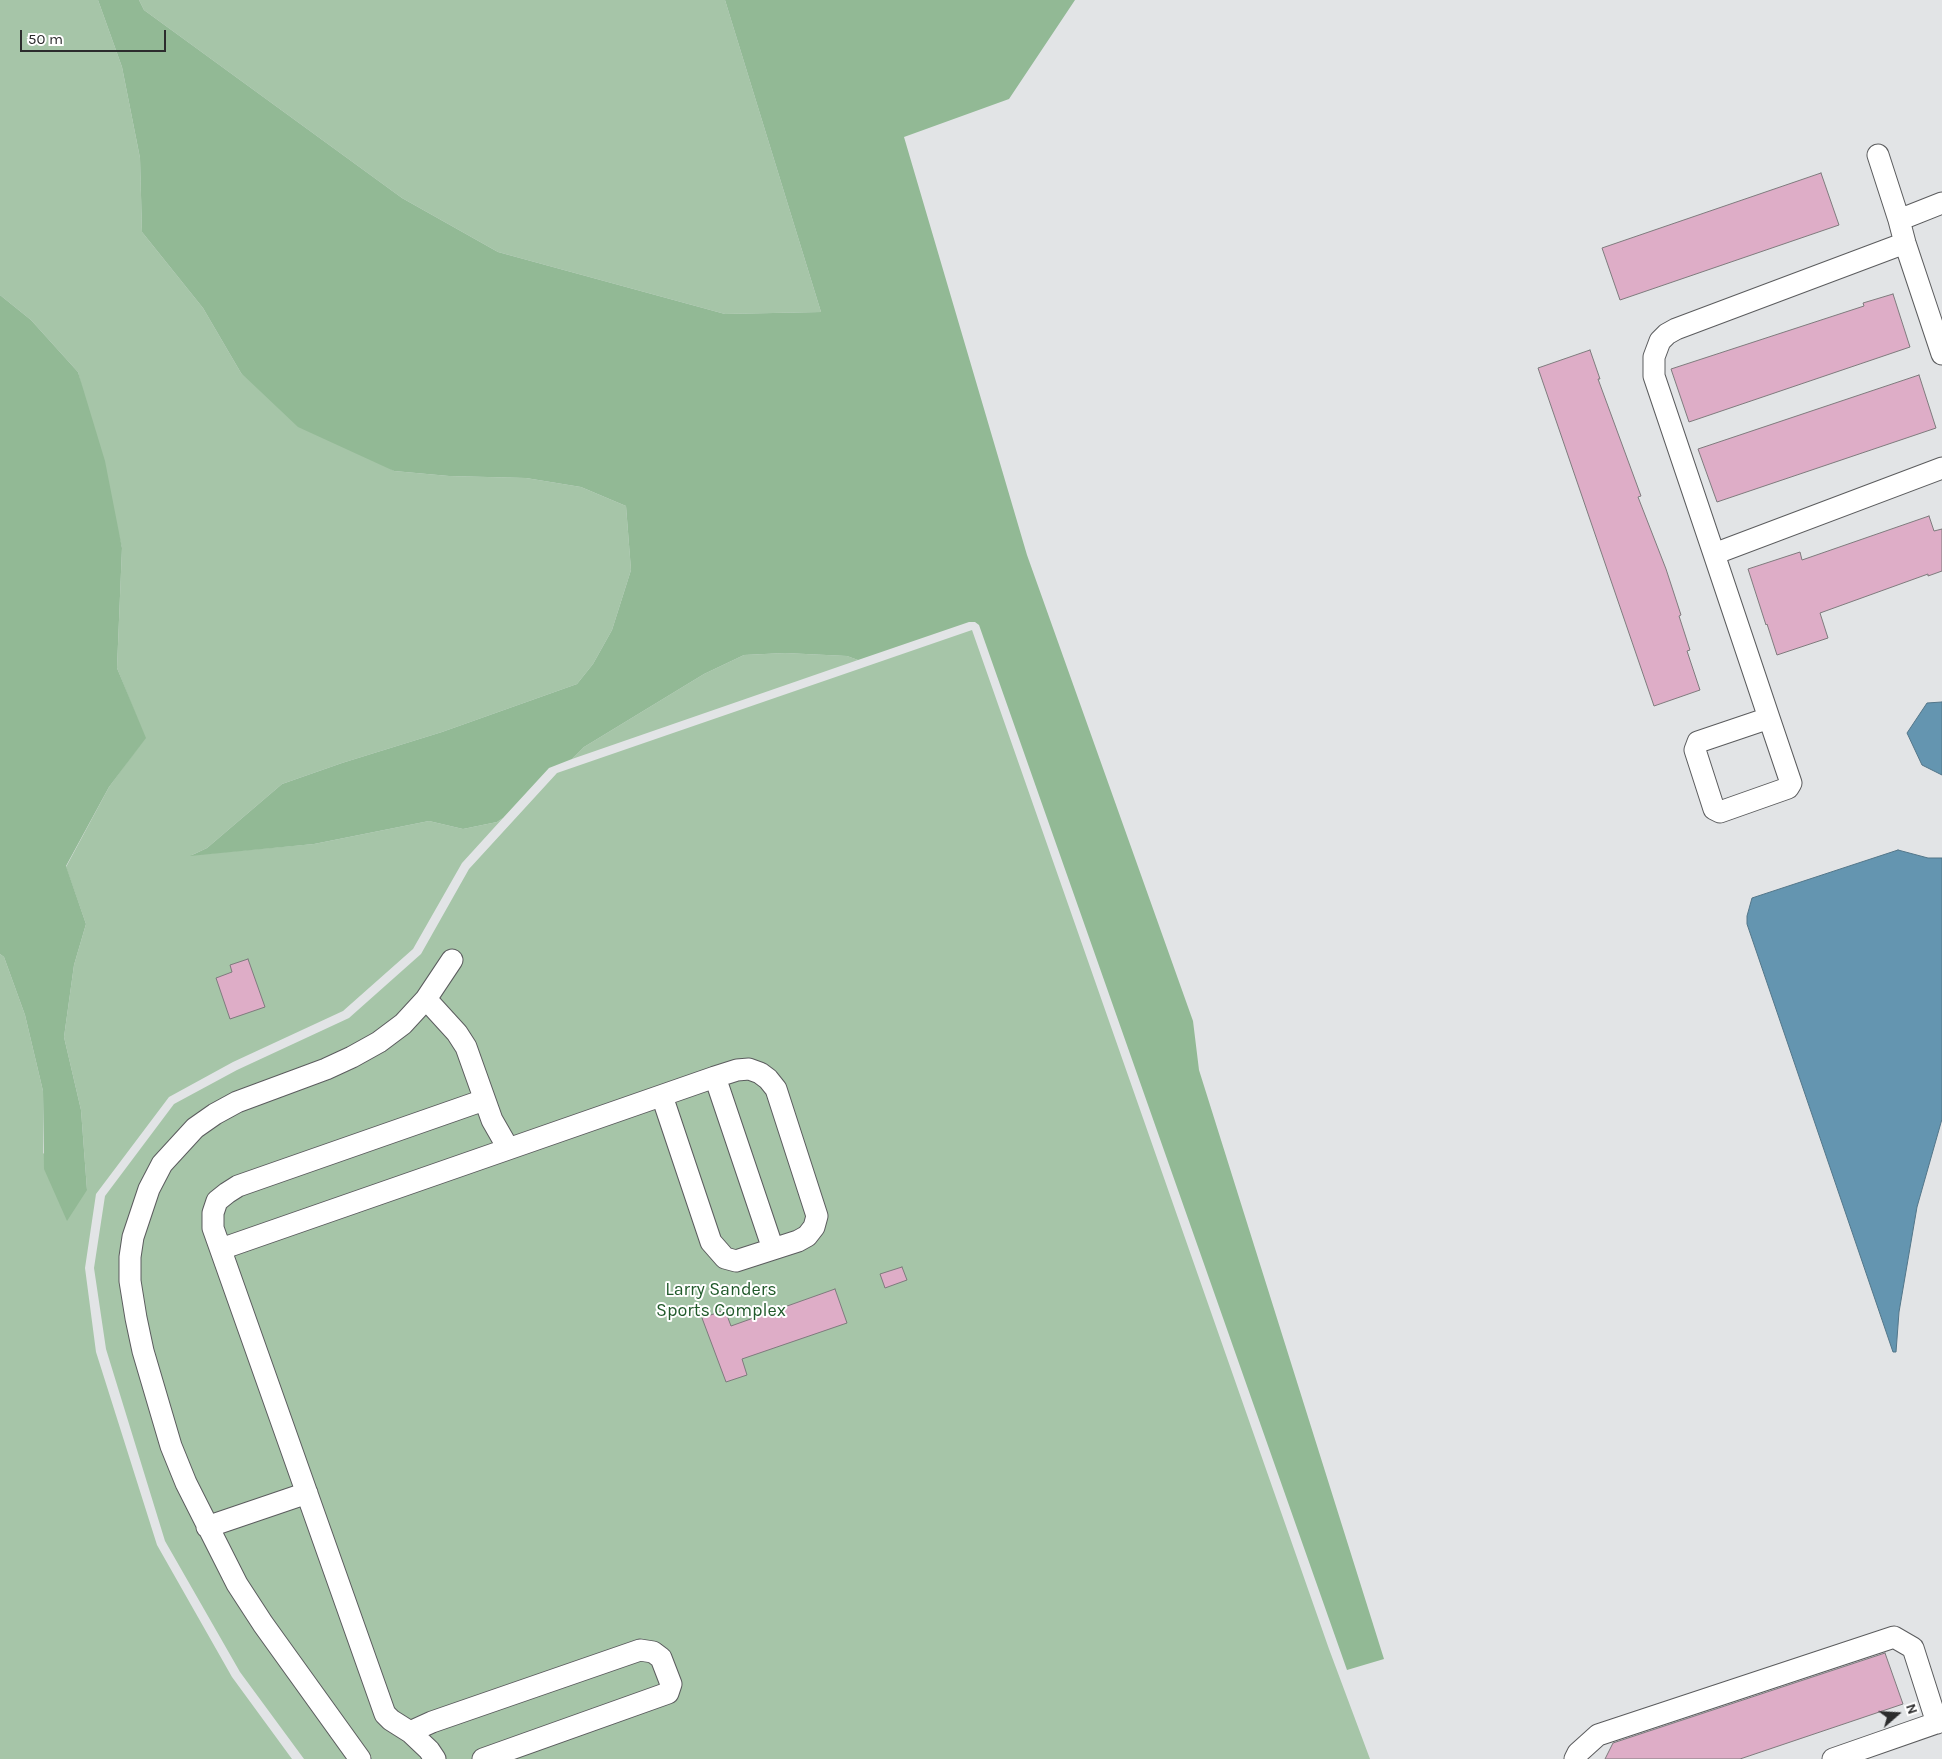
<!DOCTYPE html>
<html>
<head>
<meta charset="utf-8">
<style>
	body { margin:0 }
	#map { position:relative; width:1942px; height:1759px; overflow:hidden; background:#e2e4e6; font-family:Karla,sans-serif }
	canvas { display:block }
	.north { position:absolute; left:1872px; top:1689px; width:50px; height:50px; -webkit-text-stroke:4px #fff; paint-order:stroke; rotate:71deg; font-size:14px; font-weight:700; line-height:20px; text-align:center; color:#2c2c2d }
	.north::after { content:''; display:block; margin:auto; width:18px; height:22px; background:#2c2c2d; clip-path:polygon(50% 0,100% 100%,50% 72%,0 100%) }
	.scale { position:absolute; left:20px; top:30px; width:146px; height:22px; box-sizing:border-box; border:2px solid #2c2c2d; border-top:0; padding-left:6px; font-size:15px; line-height:18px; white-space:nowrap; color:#2c2c2d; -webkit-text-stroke:4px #fff; paint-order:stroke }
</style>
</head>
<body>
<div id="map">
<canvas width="1942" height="1759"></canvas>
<div class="north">N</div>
<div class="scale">50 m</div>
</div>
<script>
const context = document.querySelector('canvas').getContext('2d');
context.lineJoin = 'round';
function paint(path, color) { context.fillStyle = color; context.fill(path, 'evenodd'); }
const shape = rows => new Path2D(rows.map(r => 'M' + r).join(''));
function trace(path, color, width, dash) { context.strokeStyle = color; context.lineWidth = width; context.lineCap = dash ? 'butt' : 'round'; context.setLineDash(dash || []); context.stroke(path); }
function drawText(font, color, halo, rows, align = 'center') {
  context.font = font + ' Karla,sans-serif'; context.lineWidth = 4; context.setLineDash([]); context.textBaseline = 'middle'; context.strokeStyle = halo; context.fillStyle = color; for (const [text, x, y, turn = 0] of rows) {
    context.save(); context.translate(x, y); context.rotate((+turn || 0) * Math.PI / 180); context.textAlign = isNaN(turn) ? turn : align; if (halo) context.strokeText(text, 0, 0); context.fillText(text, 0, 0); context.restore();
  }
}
const green = shape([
	[0,0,98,0,122,67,140,158,142,232,203,308,241,373,394,471,449,476,526,478,581,487,626,506,631,570,612,630,593,664,577,684,442,732,342,763,282,784,207,848,192,855,314,844,429,821,463,829,497,822,503,818,462,863,413,949,343,1011,233,1062,169,1097,96,1194,85,1268,96,1352,157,1545,232,1677,292,1759,0,1759,0,954,4,957,25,1015,43,1091,43,1153,87,1190,81,1110,64,1037,74,965,86,924,66,867,109,787,145,738,117,668,122,548,78,372,31,320,0,295],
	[139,0,725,0,821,312,725,314,498,252,402,198,144,10],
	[972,630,1329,1649,1370,1759,304,1759,240,1672,165,1541,106,1349,94,1268,105,1196,174,1104,237,1070,349,1018,421,954,469,869,557,773],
	[785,653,847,656,858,660,572,759,584,747,704,674,744,655]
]);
const forest = shape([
	[98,0,139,0,144,10,402,198,498,252,725,314,821,312,725,0,1075,0,1009,99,904,137,1027,555,1193,1021,1199,1070,1384,1659,1347,1670,979,625,975,622,969,622,858,660,847,656,785,653,744,655,704,674,584,747,572,759,549,768,503,818,497,822,463,829,429,821,314,844,190,856,207,848,282,784,342,763,442,732,577,684,593,664,612,630,631,570,626,506,581,487,526,478,449,476,394,471,298,427,241,373,203,308,142,232,140,158,122,67],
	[0,295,31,320,78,372,105,461,122,548,117,668,146,738,109,787,66,866,86,924,74,965,64,1037,81,1110,87,1190,67,1221,44,1169,43,1091,25,1015,4,957,0,954]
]);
const water = shape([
	[1942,702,1942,775,1922,765,1907,733,1927,703,1942,702],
	[1898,850,1928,858,1942,858,1942,1119,1917,1207,1899,1312,1896,1352,1893,1352,1747,924,1747,916,1752,898,1898,850]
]);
const building = shape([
	[1821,173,1839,225,1620,300,1602,248,1821,173],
	[1893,294,1910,347,1689,422,1671,369,1864,306,1863,303,1893,294],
	[1590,350,1600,379,1598,379,1641,496,1638,497,1666,569,1681,615,1679,616,1690,650,1687,651,1700,690,1654,706,1538,368,1590,350],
	[1919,375,1936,428,1717,502,1698,449,1919,375],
	[1929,516,1934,531,1942,529,1942,571,1928,576,1928,574,1820,613,1828,638,1777,655,1767,624,1766,625,1748,569,1800,552,1802,560,1929,516],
	[248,959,265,1007,230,1019,216,978,232,972,230,965,248,959],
	[902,1267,907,1280,885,1288,880,1274,902,1267],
	[835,1289,847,1323,742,1359,747,1375,726,1382,702,1318,725,1310,731,1326,835,1289],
	[1885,1653,1903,1704,1740,1759,1605,1759,1613,1743,1885,1653]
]);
const minor = shape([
	[1878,155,1899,220],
	[1942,203,1899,220,1905,243,1942,354],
	[1905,243,1676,329,1667,334,1660,341,1654,357,1654,376,1714,554,1942,468],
	[1714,554,1769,718,1791,783,1788,788,1720,812,1714,809,1695,750,1698,742,1769,718],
	[426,999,457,1033,466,1047,492,1120,508,1148],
	[715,1077,773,1249],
	[221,1249,715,1077,737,1070,749,1069,760,1073,768,1079,776,1089,817,1216,814,1227,807,1236,798,1241,736,1261,725,1258,711,1242,662,1096],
	[207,1527,307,1493],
	[410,1732,432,1722,640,1650,653,1652,661,1658,671,1684,668,1693,483,1759],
	[360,1759,263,1624,237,1584,186,1483,171,1446,143,1351,136,1318,130,1281,130,1257,133,1237,149,1189,162,1164,195,1128,215,1114,237,1102,326,1069,352,1057,379,1042,403,1024,426,999,452,960],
	[435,1759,429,1750,410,1732,391,1720,385,1714,213,1228,213,1213,217,1201,227,1193,238,1186,484,1100],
	[1575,1759,1578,1753,1598,1735,1894,1637,1913,1648,1937,1723],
	[1833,1759,1942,1721]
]);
const parkNames = [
	["Larry Sanders",721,1290],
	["Sports Complex",721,1311]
];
paint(green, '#a6c5a8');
paint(forest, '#92b995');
paint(water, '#6495b0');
trace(water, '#537689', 1);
paint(building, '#deadc7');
trace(building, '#7e7b7d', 1);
trace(minor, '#5b5c5e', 23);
trace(minor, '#fff', 21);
drawText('18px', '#215a2b', '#fff', parkNames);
</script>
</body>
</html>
